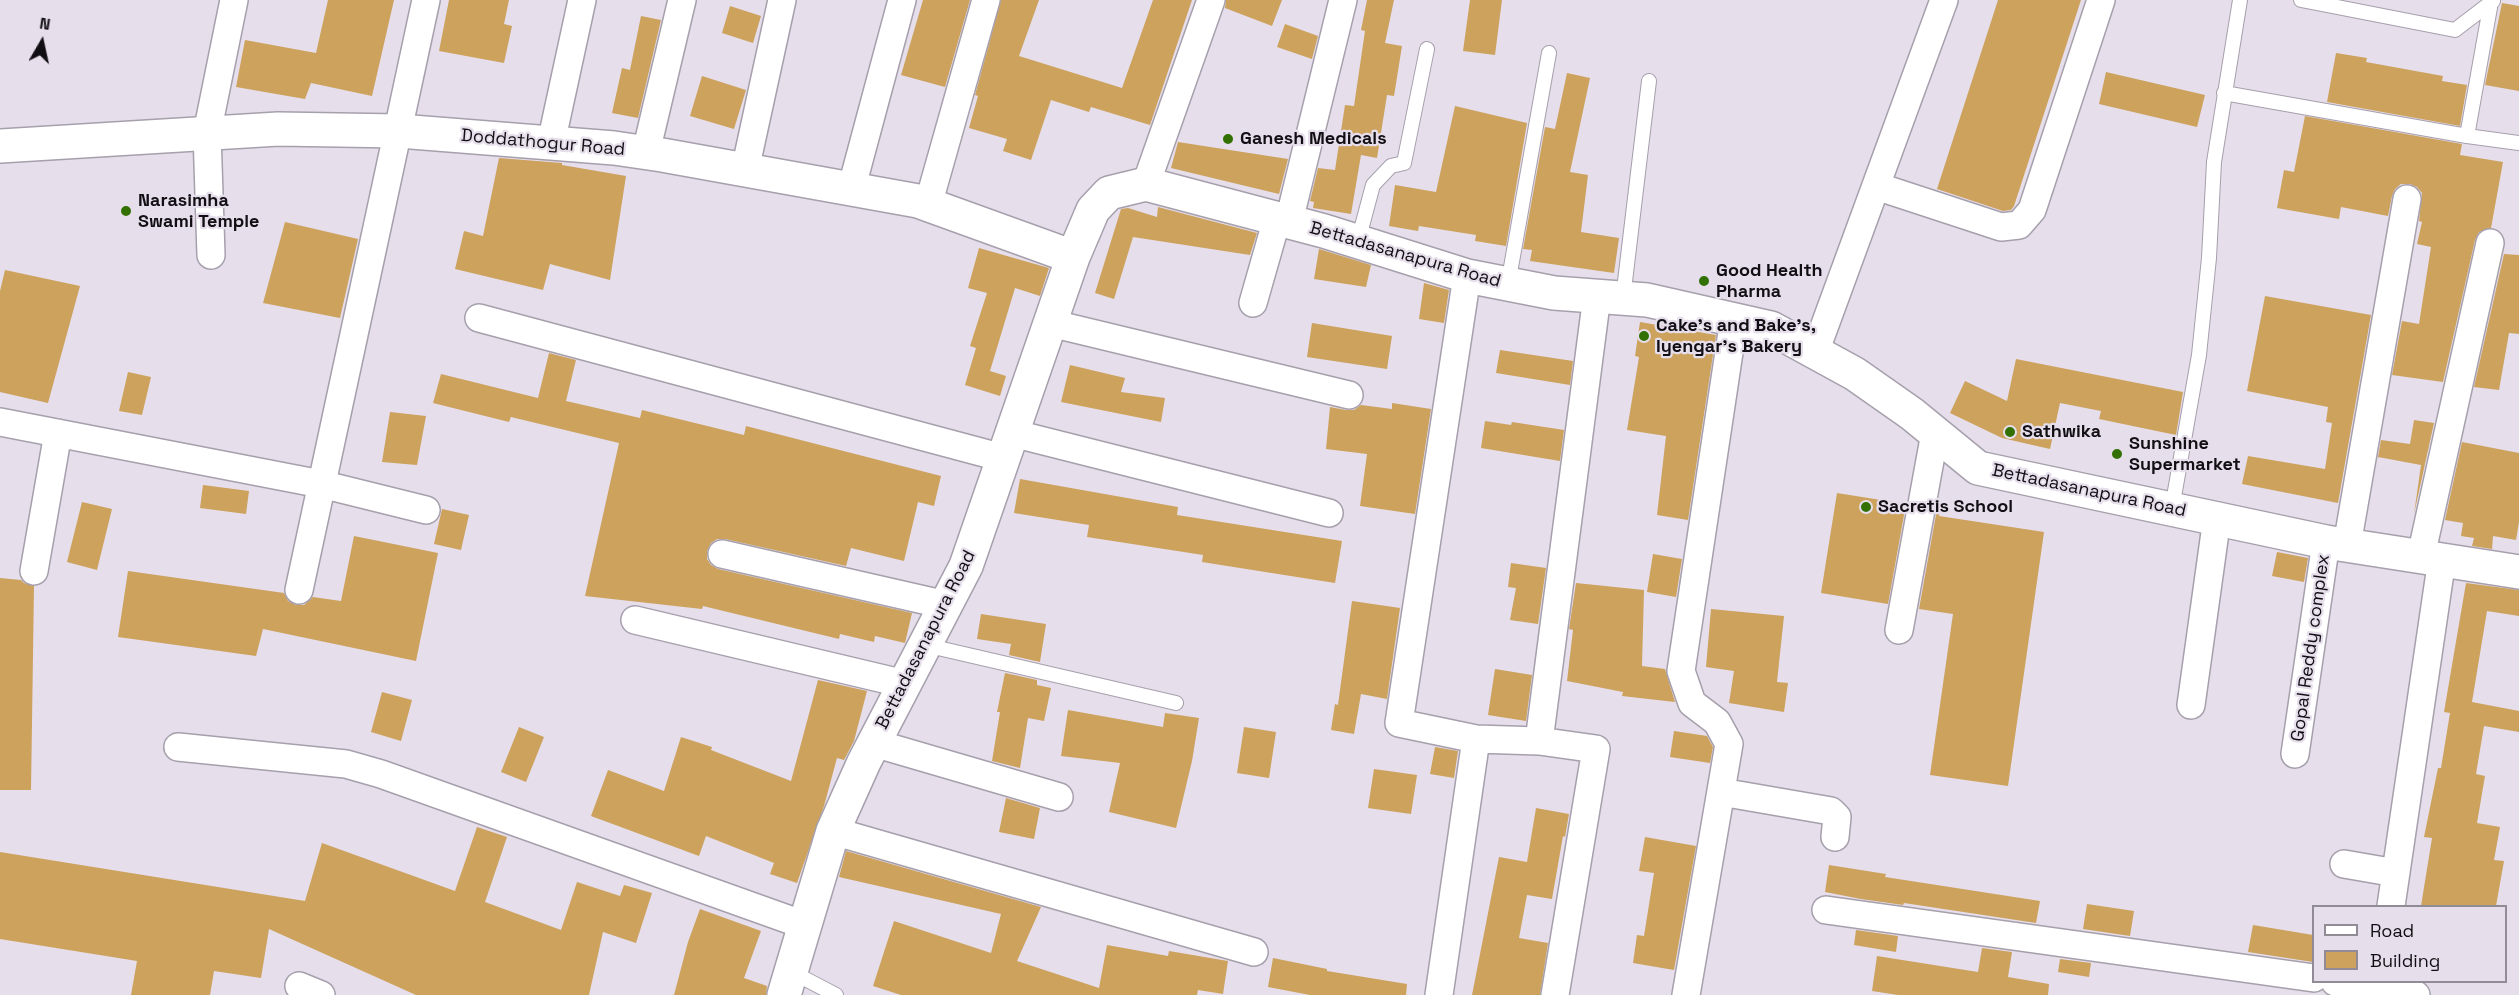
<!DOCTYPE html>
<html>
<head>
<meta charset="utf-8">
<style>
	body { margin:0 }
	#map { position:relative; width:2519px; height:995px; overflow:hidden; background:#e6deeb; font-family:"Space Grotesk",sans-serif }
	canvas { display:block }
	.legend { position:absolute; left:2312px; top:905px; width:195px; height:78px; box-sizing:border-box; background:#e6deeb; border:2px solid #918b95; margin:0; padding:8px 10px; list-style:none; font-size:18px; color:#120f14 }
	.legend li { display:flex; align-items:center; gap:12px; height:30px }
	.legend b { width:30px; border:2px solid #918b95 }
	.north { position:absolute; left:12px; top:12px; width:60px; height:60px; -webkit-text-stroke:4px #e6deeb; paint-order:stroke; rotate:9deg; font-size:16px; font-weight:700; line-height:24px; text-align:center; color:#120f14 }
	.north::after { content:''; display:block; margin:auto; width:21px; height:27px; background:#120f14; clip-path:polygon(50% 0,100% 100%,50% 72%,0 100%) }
</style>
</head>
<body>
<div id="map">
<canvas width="2519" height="995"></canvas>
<ul class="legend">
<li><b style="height:8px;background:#fff"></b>Road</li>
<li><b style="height:16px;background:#cca25d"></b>Building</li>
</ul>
<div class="north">N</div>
</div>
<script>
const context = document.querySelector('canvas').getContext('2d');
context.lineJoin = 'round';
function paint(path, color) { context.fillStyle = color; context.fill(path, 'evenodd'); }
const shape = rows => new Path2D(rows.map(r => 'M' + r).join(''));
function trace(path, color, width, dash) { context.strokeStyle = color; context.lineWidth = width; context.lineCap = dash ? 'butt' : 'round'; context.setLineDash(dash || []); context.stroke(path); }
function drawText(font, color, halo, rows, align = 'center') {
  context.font = font + ' "Space Grotesk",sans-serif'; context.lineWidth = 4.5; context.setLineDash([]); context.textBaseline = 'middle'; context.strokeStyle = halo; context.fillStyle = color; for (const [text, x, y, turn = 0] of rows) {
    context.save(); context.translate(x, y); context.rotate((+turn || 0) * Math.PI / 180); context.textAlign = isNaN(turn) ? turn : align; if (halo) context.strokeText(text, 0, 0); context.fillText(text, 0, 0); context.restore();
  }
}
const building = shape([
	[328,0,394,0,372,96,311,83,305,99,236,87,245,40,316,53],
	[449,0,509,0,504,24,512,26,504,63,439,51],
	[923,0,970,0,945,87,901,75],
	[1001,0,1039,0,1019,56,1122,88,1153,0,1192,0,1150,125,1091,107,1089,112,1051,100,1031,160,1003,151,1007,139,969,128,978,96,975,95],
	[1226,0,1282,0,1272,26,1225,8],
	[1367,0,1394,0,1385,43,1402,46,1394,96,1387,95,1377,158,1361,155,1351,214,1313,208,1314,202,1310,201,1318,168,1335,170,1345,105,1354,106,1365,31,1361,30],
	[1470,0,1502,0,1495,55,1463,51],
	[1998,0,2081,0,2014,206,2011,210,2003,211,1937,189],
	[2502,3,2519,6,2519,91,2485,85],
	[730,6,761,16,753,43,722,33],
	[641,16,661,20,638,118,612,113,622,68,630,70],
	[1285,24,1318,36,1312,59,1277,47],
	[2336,53,2367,58,2366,62,2443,76,2442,81,2467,85,2460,126,2327,102],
	[2106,72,2205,95,2197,127,2099,104],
	[1567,73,1590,78,1570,172,1588,175,1581,232,1619,238,1614,273,1530,261,1532,250,1523,249,1545,127,1555,129],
	[702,76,746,90,734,129,690,116],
	[1455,106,1527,123,1506,246,1475,241,1476,235,1419,226,1418,231,1389,226,1395,185,1436,192],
	[2305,116,2462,144,2460,155,2503,162,2491,228,2479,232,2475,240,2443,382,2392,375,2402,321,2419,324,2431,247,2417,244,2422,222,2419,221,2422,193,2417,187,2410,184,2401,184,2395,189,2392,196,2388,216,2341,207,2339,219,2277,208,2284,170,2294,172],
	[1178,142,1288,159,1279,194,1171,168],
	[499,158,562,163,562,165,626,176,610,280,550,264,543,290,455,269,464,231,483,236],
	[1158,207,1257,233,1250,255,1133,237,1114,299,1095,293,1121,209,1128,208,1157,217],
	[285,222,358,239,340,318,263,303],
	[979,248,1049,268,1040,296,1015,288,990,371,1006,376,1000,396,965,385,976,348,970,346,987,293,968,288],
	[1319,249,1371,265,1366,287,1314,279],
	[2504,254,2519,255,2519,334,2509,333,2499,390,2474,387],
	[5,270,80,286,48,403,0,392,0,291],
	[1424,283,1449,290,1444,323,1419,319],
	[2265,296,2371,315,2338,503,2242,484,2248,456,2325,469,2332,423,2326,422,2328,407,2247,391],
	[1640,322,1716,335,1688,520,1657,515,1666,436,1627,430,1639,357,1635,356],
	[1312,323,1392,336,1387,369,1307,357],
	[1500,350,1573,361,1570,385,1496,373],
	[549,353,576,360,566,401,640,418,642,410,744,435,746,426,941,476,934,506,918,502,904,561,851,548,846,566,725,539,717,539,711,543,707,551,707,559,711,565,718,569,912,613,905,643,875,636,874,642,840,634,839,639,703,606,702,609,585,596,619,443,511,417,509,422,433,403,441,374,538,398],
	[2016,359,2183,392,2176,435,2099,419,2101,411,2060,403,2050,449,2002,438,1950,413,1965,381,2007,401],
	[1070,365,1125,378,1121,392,1165,398,1161,422,1061,402],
	[128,372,151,377,142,415,119,411],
	[1392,403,1431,409,1415,514,1360,506,1367,454,1326,449,1330,407,1346,410,1354,410,1361,405,1392,409],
	[390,412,426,416,417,465,382,462],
	[2414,420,2434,423,2414,514,2421,465,2378,457,2369,508,2381,440,2410,444],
	[1485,421,1511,425,1512,422,1564,430,1560,461,1481,448],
	[2462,442,2519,453,2519,522,2516,540,2493,536,2492,549,2472,546,2474,538,2461,536,2463,523,2445,520],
	[1020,479,1178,507,1177,515,1342,541,1335,583,1202,562,1203,555,1087,537,1089,525,1014,513],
	[203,485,249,491,246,514,200,508],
	[1837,493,1906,504,1888,604,1821,593],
	[82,502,112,509,97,570,67,562],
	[442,509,469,515,461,550,434,544],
	[1937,509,1940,509,1939,516,2044,532,2008,786,1930,775,1953,614,1919,609],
	[354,536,438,553,416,661,263,629,256,656,118,637,128,571,284,593,288,601,296,605,304,605,313,597,341,601],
	[2277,552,2308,558,2304,582,2272,576],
	[1653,554,1682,559,1676,597,1647,592],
	[1511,563,1546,568,1538,624,1510,620,1516,588,1508,587],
	[0,578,21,580,24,583,34,586,31,790,0,790],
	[1576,583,1644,590,1642,666,1665,669,1675,702,1622,696,1623,692,1567,681,1573,630,1569,629],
	[2466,583,2519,590,2519,616,2487,611,2472,702,2519,711,2519,732,2484,726,2476,774,2485,776,2477,823,2500,827,2494,860,2504,861,2496,906,2421,906,2432,838,2424,837,2438,768,2441,768,2450,713,2444,712],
	[1352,601,1400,608,1387,699,1361,694,1354,734,1331,730,1335,704,1338,705],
	[1711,609,1784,616,1777,682,1788,683,1784,712,1729,703,1734,671,1706,667],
	[981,614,1046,624,1040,662,1009,655,1011,644,977,639],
	[1495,669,1532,675,1526,721,1488,715],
	[1005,673,1037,680,1037,685,1051,688,1044,721,1028,718,1020,768,992,761,1000,712,997,712],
	[818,680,867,691,854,741,844,760,837,758,824,806,797,883,770,874,774,863,706,836,699,856,591,816,608,770,664,791,681,737,712,747,711,750,791,781],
	[382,692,412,700,401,741,371,732],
	[1068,710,1163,727,1165,713,1199,718,1192,761,1176,828,1109,812,1120,763,1061,756],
	[519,727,544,737,526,782,501,772],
	[1244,727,1276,732,1269,778,1237,773],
	[1674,731,1707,736,1713,747,1710,763,1670,757],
	[1435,747,1458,751,1454,778,1430,774],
	[1374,769,1417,775,1411,814,1368,808],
	[1006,798,1040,808,1034,839,999,832],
	[1536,808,1569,814,1565,837,1563,836,1552,899,1527,895,1519,938,1548,943,1540,995,1472,995,1499,857,1527,862],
	[477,827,507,837,485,902,561,930,577,882,620,896,624,885,652,893,636,943,603,932,589,995,416,995,269,929,261,978,214,971,210,995,131,995,137,961,0,939,0,852,305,901,322,843,455,891],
	[1645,837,1696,846,1674,970,1633,963,1637,935,1644,936,1654,873,1639,871],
	[846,851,1041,907,1017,961,1099,988,1107,945,1168,956,1169,951,1228,961,1223,994,1198,990,1197,995,901,995,873,986,894,921,991,953,1001,914,839,877],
	[1829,865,1886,874,1885,877,2040,901,2036,923,1904,903,1903,905,1861,899,1825,892],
	[2087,904,2134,911,2130,936,2083,929],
	[700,909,761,931,744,978,767,986,766,995,674,995,688,942],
	[2253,925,2313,935,2313,962,2248,952],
	[1856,930,1898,936,1896,952,1854,945],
	[1982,948,2012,952,2008,977,2049,984,2048,995,1898,995,1872,991,1877,956,1978,972],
	[1273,958,1327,969,1327,971,1407,984,1406,995,1310,995,1268,987],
	[2060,959,2091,963,2089,977,2058,972]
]);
const lane = shape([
	[2301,0,2455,30,2493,1],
	[2224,93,2467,136,2491,2],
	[2467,136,2519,143],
	[1358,241,1373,185,1391,166,1404,163,1427,49],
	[1508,284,1549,53],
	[1623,298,1649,81],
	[2172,508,2199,355,2209,258,2214,162,2240,0],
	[925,645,1176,703],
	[792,972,836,995]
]);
const street = shape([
	[551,143,582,0],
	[646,152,682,0],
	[745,170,782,0],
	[1146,184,1211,0],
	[1876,186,2001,227,2019,225,2032,210,2101,0],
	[851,190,902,0],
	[928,205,986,0],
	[1289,221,1343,0],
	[211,255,207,133,234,0],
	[1467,276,1399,723,1476,739],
	[1253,303,1277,219],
	[479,318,1003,458],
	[1050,323,1349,395],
	[1815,352,1944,0],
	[0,422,321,484,426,510],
	[1012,433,1329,513],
	[2347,545,2407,199],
	[722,554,946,605],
	[2421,556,2490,243],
	[34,571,58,433],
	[299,590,426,0],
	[635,620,905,684],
	[1899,630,1935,433],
	[2191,705,2217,518],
	[1539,741,1596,749,1555,995],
	[874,743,1059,797],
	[178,747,346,764,381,774,804,925],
	[2295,754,2326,542],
	[1721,792,1831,811,1837,817,1835,837],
	[833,831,1254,952],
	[2344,864,2396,873],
	[2391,906,2442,559],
	[1826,910,2314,978],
	[2335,982,2416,995],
	[299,986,321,995],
	[1439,995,1476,739,1539,741,1597,296],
	[1686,995,1729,744,1717,722,1692,703,1681,671,1734,319]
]);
const secondary = shape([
	[0,146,278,129,399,131,614,148,662,155,918,201,1073,257],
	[784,995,833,831,864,762,966,566,1073,257,1093,210,1109,193,1146,184,1324,231,1467,276,1554,293,1647,300,1771,328,1855,374,1912,414,1978,468,2326,542,2519,572]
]);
const markers = [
	[1228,139,6,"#337002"],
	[126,211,6,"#337002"],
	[1704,281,6,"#337002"],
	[1644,336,6,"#337002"],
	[2010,432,6,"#337002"],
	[2117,454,6,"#337002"],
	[1866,507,6,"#337002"]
];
const poiNames = [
	["Ganesh Medicals",1240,139],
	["Narasimha",138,201],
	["Swami Temple",138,222],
	["Good Health",1716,271],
	["Pharma",1716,292],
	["Cake's and Bake's,",1656,326],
	["Iyengar's Bakery",1656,347],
	["Sathwika",2022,432],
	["Sunshine",2129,444],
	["Supermarket",2129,465],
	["Sacretis School",1878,507]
];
const streetNames = [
	["Doddathogur Road",543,143,5],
	["Bettadasanapura Road",1405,255,16],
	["Bettadasanapura Road",2089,491,12],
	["Bettadasanapura Road",926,640,-63],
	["Gopal Reddy complex",2311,648,-82]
];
paint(building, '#cca25d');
trace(lane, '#a69fac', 16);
trace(street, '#a69fac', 30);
trace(secondary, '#a69fac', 36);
trace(lane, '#fff', 14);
trace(street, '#fff', 27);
trace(secondary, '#fff', 33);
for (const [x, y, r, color] of markers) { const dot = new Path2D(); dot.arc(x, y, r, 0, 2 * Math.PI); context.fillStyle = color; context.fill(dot); trace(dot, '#e6deeb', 2); }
drawText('bold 18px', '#120f14', '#e6deeb', poiNames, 'left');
drawText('18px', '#120f14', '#e6deeb', streetNames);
</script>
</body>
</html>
